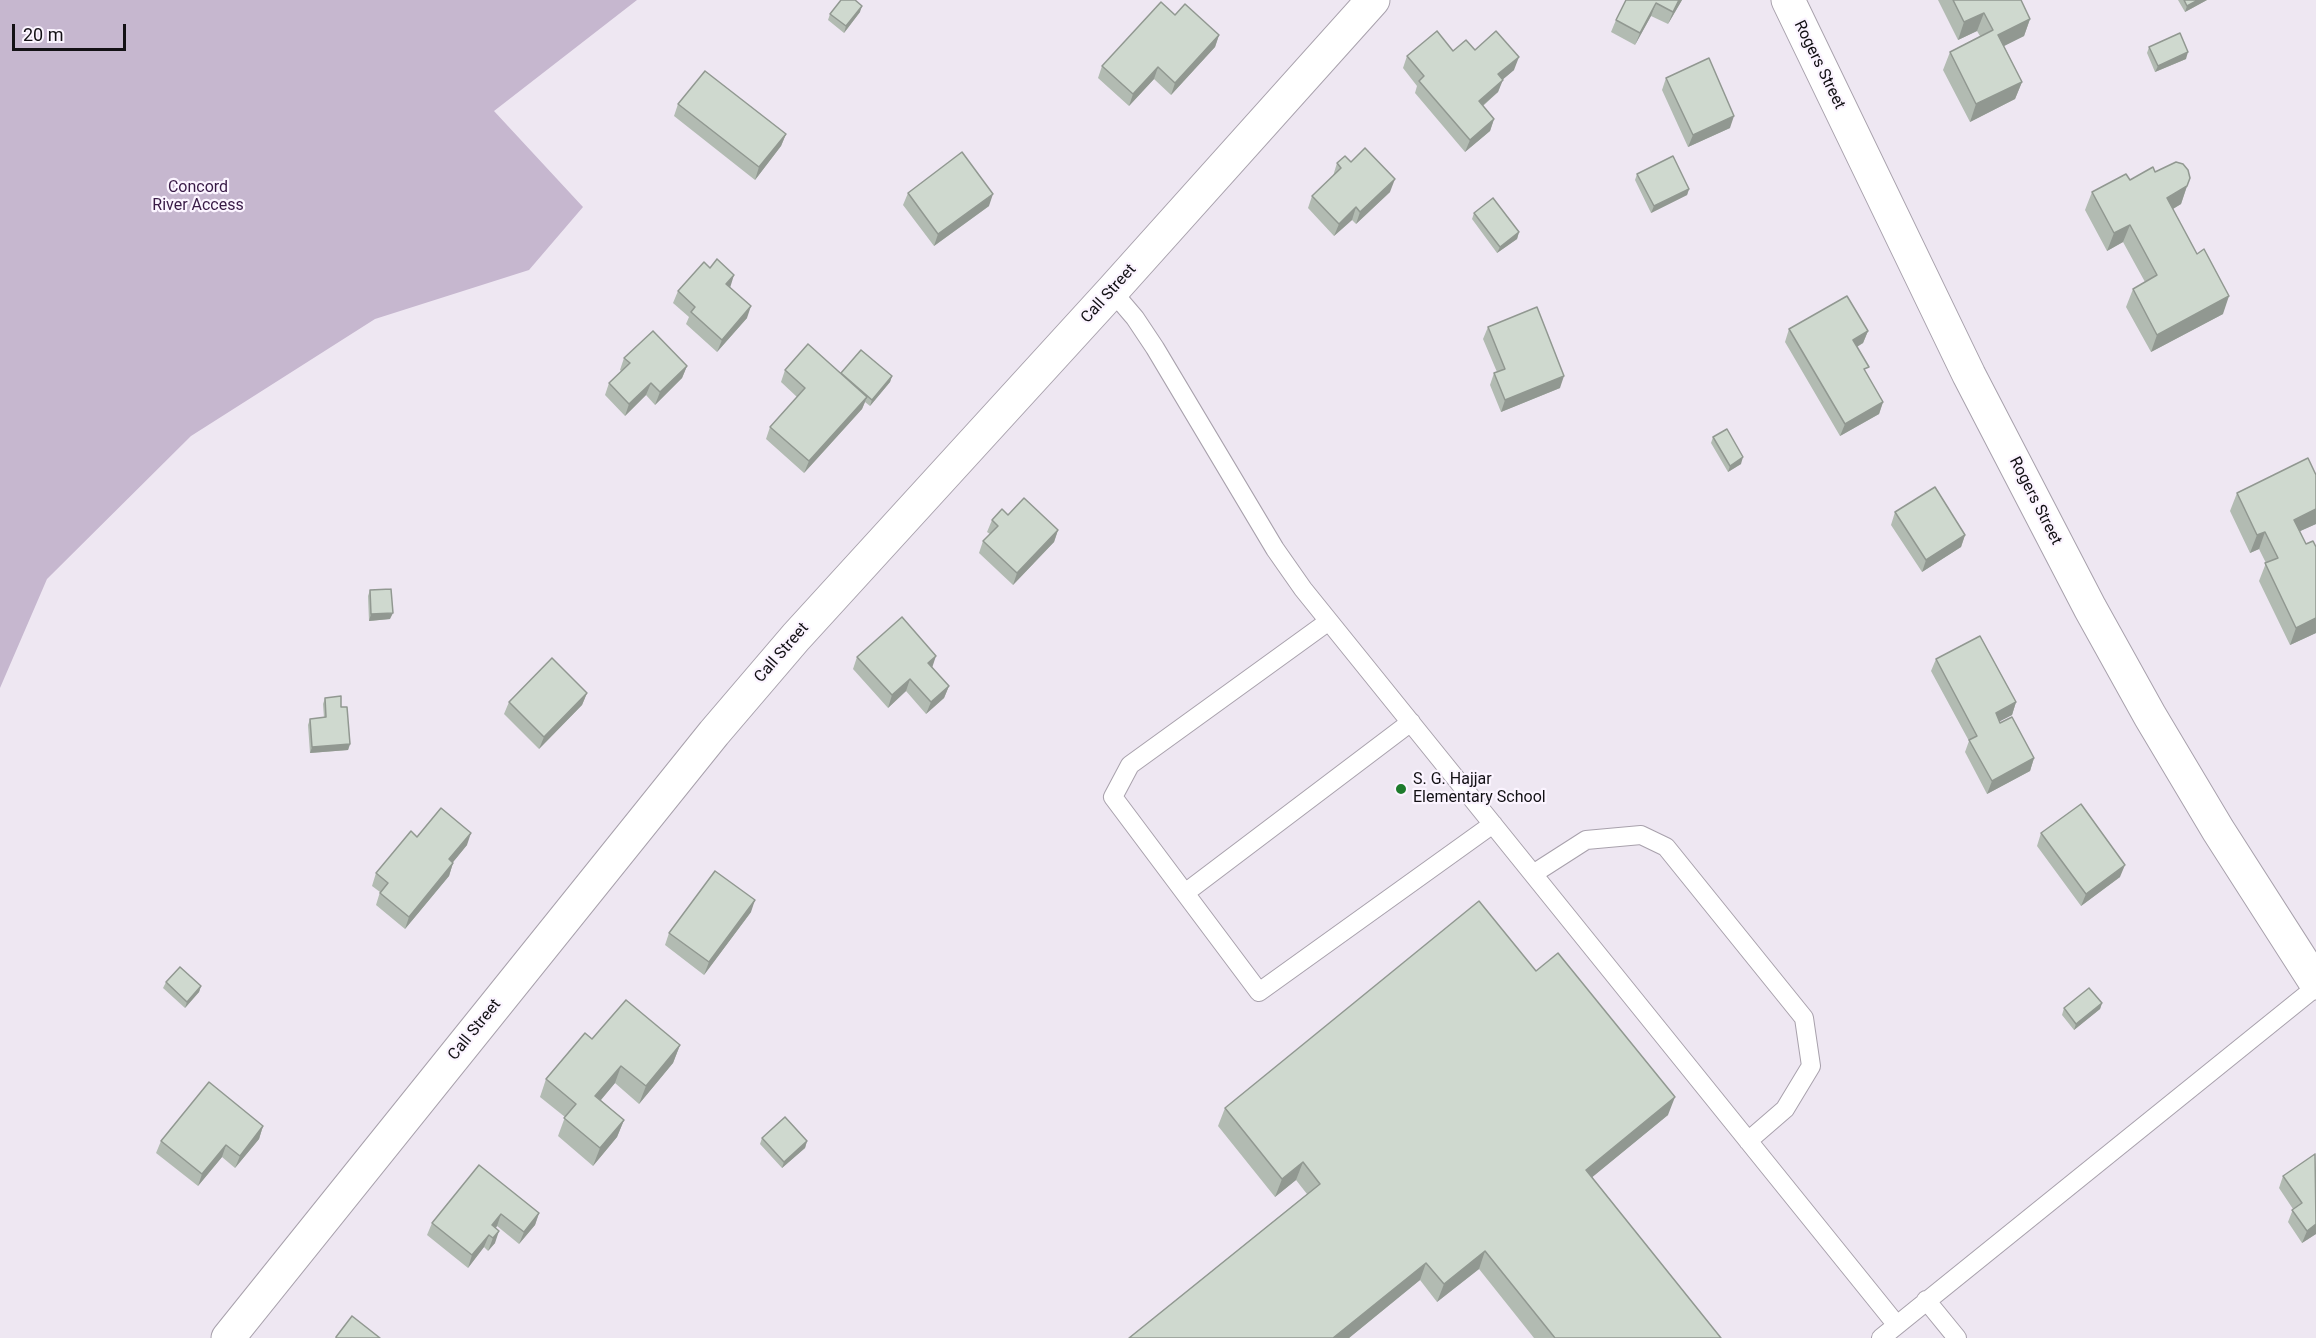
<!DOCTYPE html>
<html>
<head>
<meta charset="utf-8">
<style>
	body { margin:0 }
	#map { position:relative; width:2316px; height:1338px; overflow:hidden; background:#eee7f2; font-family:Roboto,sans-serif }
	canvas { display:block }
	.scale { position:absolute; left:12px; top:24px; width:114px; height:27px; box-sizing:border-box; border:3px solid #131115; border-top:0; padding-left:8px; font-size:18px; line-height:21px; white-space:nowrap; color:#131115; -webkit-text-stroke:4px #fbf4ff; paint-order:stroke }
</style>
</head>
<body>
<div id="map">
<canvas width="2316" height="1338"></canvas>
<div class="scale">20 m</div>
</div>
<script>
const context = document.querySelector('canvas').getContext('2d');
context.lineJoin = 'round';
function paint(path, color) { context.fillStyle = color; context.fill(path, 'evenodd'); }
const shape = rows => new Path2D(rows.map(r => 'M' + r).join(''));
function trace(path, color, width, dash) { context.strokeStyle = color; context.lineWidth = width; context.lineCap = dash ? 'butt' : 'round'; context.setLineDash(dash || []); context.stroke(path); }
function drawText(font, color, halo, rows, align = 'center') {
  context.font = font + ' Roboto,sans-serif'; context.lineWidth = 4.5; context.setLineDash([]); context.textBaseline = 'middle'; context.strokeStyle = halo; context.fillStyle = color; for (const [text, x, y, turn = 0] of rows) {
    context.save(); context.translate(x, y); context.rotate((+turn || 0) * Math.PI / 180); context.textAlign = isNaN(turn) ? turn : align; if (halo) context.strokeText(text, 0, 0); context.fillText(text, 0, 0); context.restore();
  }
}
const green = shape([
	[0,0,637,0,494,111,583,207,529,270,375,319,191,436,47,579,0,688]
]);
const lane = shape([
	[1112,291,1135,318,1155,348,1275,549,1303,589,1896,1324],
	[1329,621,1130,765,1113,797,1259,992,1493,824],
	[1533,874,1586,840,1641,835,1666,847,1804,1018,1811,1066,1785,1109,1748,1141],
	[1185,893,1411,722],
	[1926,1300,1957,1338],
	[1881,1338,2316,987]
]);
const secondary = shape([
	[1788,0,1969,375,2090,608,2150,716,2218,830,2316,983],
	[228,1338,714,733,796,637,1112,291,1373,0]
]);
const wall = shape([
	[1626,0,1682,0,1668,24,1651,16,1635,45,1611,32,1616,20],
	[1938,0,2021,0,2030,19,2024,36,2004,46,2022,82,2015,99,1970,122,1943,70,1950,52,1980,36,1977,31,1958,40],
	[2178,0,2207,0,2185,12],
	[860,12,844,33,828,20,830,14],
	[1175,15,1219,35,1215,47,1171,95,1154,79,1129,106,1098,78,1102,66],
	[2149,47,2186,59,2155,72,2147,53],
	[1475,50,1514,70,1502,80,1498,92,1483,106,1494,119,1490,131,1465,152,1415,93,1417,86,1403,68,1407,56,1453,51],
	[1666,78,1730,128,1688,147,1662,90],
	[678,104,786,134,781,146,755,180,674,116],
	[1351,162,1390,192,1356,224,1352,220,1334,236,1308,208,1312,196,1333,176,1337,163],
	[2155,172,2187,186,2181,204,2173,209,2223,314,2151,352,2126,307,2133,289,2145,282,2123,242,2107,251,2085,210,2092,192],
	[1637,174,1689,189,1687,195,1651,213,1635,180],
	[908,193,989,206,934,246,903,205],
	[1474,213,1519,232,1517,239,1497,253,1472,219],
	[730,287,747,318,717,352,686,324,689,317,673,303,678,291],
	[1488,327,1560,388,1501,412,1490,385,1494,373,1497,372,1483,339],
	[1789,329,1868,331,1863,343,1857,347,1866,373,1883,402,1879,414,1840,436,1785,342],
	[624,358,687,366,682,378,655,405,646,395,625,416,605,395,609,383,621,371,620,370],
	[785,370,841,373,892,376,890,382,870,406,865,402,862,409,804,473,766,439,770,427,797,397,781,382],
	[1713,437,1741,464,1728,472,1711,443],
	[2237,493,2316,524,2300,531,2306,544,2316,547,2316,633,2290,645,2259,581,2266,563,2259,549,2250,553,2230,511],
	[1895,512,1965,535,1961,547,1922,572,1891,525],
	[1008,515,1058,530,1054,542,1013,585,979,553,983,541,990,534,987,532,992,520],
	[370,590,390,619,369,621,368,596],
	[857,657,932,667,949,686,944,698,926,714,906,691,888,708,853,669],
	[1936,659,2016,702,2012,715,1999,721,2034,758,2030,771,1987,794,1965,752,1969,741,1931,671],
	[587,693,582,705,539,749,504,714,509,702],
	[325,698,341,707,350,744,348,750,310,753,308,725,310,719,324,718,323,704],
	[2041,833,2120,877,2081,906,2037,846],
	[417,837,467,845,453,862,453,863,449,876,405,929,376,905,380,892,372,886,376,873],
	[751,912,704,975,665,945,669,933],
	[1536,971,1668,1115,1592,1177,1721,1338,1534,1338,1479,1269,1437,1302,1420,1280,1349,1338,1129,1338,1307,1194,1296,1180,1275,1197,1218,1126,1225,1108],
	[166,982,201,986,199,992,185,1008,163,988],
	[2102,1003,2100,1009,2074,1030,2062,1015,2064,1008],
	[592,1039,680,1045,673,1063,639,1104,615,1083,601,1100,624,1120,617,1137,593,1166,558,1136,565,1117,540,1097,546,1079],
	[263,1126,259,1139,235,1168,222,1157,198,1186,156,1153,161,1141],
	[762,1138,807,1141,805,1148,782,1168,760,1144],
	[2315,1154,2316,1234,2302,1243,2288,1222,2293,1209,2279,1188,2283,1176],
	[479,1165,539,1213,535,1225,519,1244,497,1226,496,1228,495,1243,488,1251,484,1247,468,1268,427,1235,432,1223]
]);
const shadedWall = shape([
	[1679,0,1682,0,1668,24,1673,12],
	[2198,0,2207,0,2185,12,2187,6],
	[1656,3,1651,16,1635,45,1640,33],
	[862,6,860,12,844,33,846,26],
	[1984,13,1977,31,1958,40,1964,22],
	[2030,19,2024,36,1992,52,1998,35],
	[1219,35,1215,47,1171,95,1175,83],
	[2188,52,2186,59,2155,72,2158,66],
	[1519,57,1514,70,1494,87,1498,74],
	[1158,67,1154,79,1129,106,1133,94],
	[1503,80,1498,92,1474,113,1479,101],
	[2022,82,2015,99,1970,122,1976,104],
	[1734,116,1730,128,1688,147,1693,135],
	[1494,119,1490,131,1465,152,1470,140],
	[786,134,781,146,755,180,759,167],
	[1395,179,1390,192,1356,224,1360,212],
	[2187,186,2181,204,2161,216,2167,198],
	[1689,189,1687,195,1651,213,1654,206],
	[993,194,989,206,934,246,938,234],
	[1356,207,1352,220,1334,236,1339,224],
	[2130,225,2123,242,2107,251,2114,233],
	[1519,232,1517,239,1497,253,1500,247],
	[734,275,730,288,726,284],
	[2229,296,2223,314,2151,352,2157,335],
	[751,306,747,318,717,352,722,340],
	[1868,331,1863,343,1848,352,1853,340],
	[687,366,682,378,655,405,660,392],
	[892,376,890,382,870,406,872,400],
	[1564,376,1560,388,1501,412,1505,400],
	[651,383,646,395,625,416,629,404],
	[867,397,862,409,804,473,809,461],
	[1883,402,1879,414,1840,436,1845,424],
	[1743,457,1741,464,1728,472,1730,466],
	[2316,509,2316,524,2287,537,2294,520],
	[1058,530,1054,542,1013,585,1017,573],
	[2265,532,2259,549,2250,553,2257,535],
	[1965,535,1961,547,1922,572,1926,560],
	[393,613,390,619,369,621,371,614],
	[2316,618,2316,633,2290,645,2296,628],
	[936,656,932,668,928,663],
	[910,679,906,691,888,708,892,695],
	[949,686,944,698,926,714,931,702],
	[587,693,582,705,539,749,544,737],
	[2016,702,2012,715,1991,726,1996,713],
	[350,744,348,750,310,753,312,747],
	[2034,758,2030,771,1987,794,1992,781],
	[471,833,467,845,445,872,449,859],
	[453,863,449,876,405,929,409,917],
	[2125,865,2120,877,2081,906,2086,894],
	[755,900,751,912,704,975,709,962],
	[201,986,199,992,185,1008,187,1002],
	[2102,1003,2100,1009,2074,1030,2076,1024],
	[680,1045,673,1063,639,1104,646,1086],
	[621,1066,615,1083,589,1114,595,1096],
	[1675,1097,1668,1115,1579,1188,1586,1170],
	[624,1120,617,1137,593,1166,600,1148],
	[263,1126,259,1139,235,1168,240,1156],
	[807,1141,805,1148,782,1168,784,1162],
	[226,1145,222,1157,198,1186,202,1174],
	[1303,1162,1296,1180,1275,1197,1282,1179],
	[539,1213,535,1225,519,1244,524,1232],
	[501,1214,497,1226,489,1236,492,1225],
	[2316,1224,2316,1234,2302,1243,2307,1231],
	[499,1231,495,1243,488,1251,493,1238],
	[489,1235,484,1247,468,1268,472,1255],
	[1485,1251,1479,1269,1437,1302,1444,1284],
	[1426,1263,1420,1280,1349,1338,1333,1338]
]);
const building = shape([
	[841,0,855,0,862,6,846,26,830,14,841,0],
	[1626,0,1679,0,1673,12,1656,3,1640,33,1616,20,1626,0],
	[1953,0,2021,0,2030,19,1998,35,2022,82,1976,104,1950,52,1993,30,1984,13,1964,22,1953,0],
	[2184,0,2198,0,2187,6,2184,0],
	[1161,2,1175,15,1185,4,1219,35,1175,83,1158,67,1133,94,1102,66,1161,2],
	[1437,31,1453,51,1466,40,1475,50,1496,31,1519,57,1498,74,1503,80,1479,101,1494,119,1470,140,1419,81,1424,76,1407,56,1437,31],
	[2180,33,2188,52,2158,66,2149,47,2180,33],
	[1709,58,1734,116,1693,135,1666,78,1709,58],
	[705,71,786,134,759,167,678,104,705,71],
	[1365,148,1395,179,1360,212,1356,207,1339,224,1312,196,1341,168,1337,163,1345,156,1351,162,1365,148],
	[962,152,993,194,938,234,908,193,962,152],
	[1673,156,1689,189,1654,206,1637,174,1673,156],
	[2176,162,2183,164,2188,170,2190,178,2187,186,2167,198,2197,254,2204,249,2229,296,2157,335,2133,289,2157,275,2130,225,2114,233,2092,192,2126,174,2130,180,2153,167,2155,172,2176,162],
	[1493,198,1519,232,1500,247,1474,213,1493,198],
	[717,259,734,275,726,284,751,306,722,340,691,312,695,307,678,291,704,262,710,268,717,259],
	[1847,296,1868,331,1853,340,1869,367,1864,369,1883,402,1845,424,1789,329,1847,296],
	[1537,307,1564,376,1505,400,1494,373,1505,369,1488,327,1537,307],
	[653,331,687,366,660,392,651,383,629,404,609,383,630,363,624,358,653,331],
	[808,344,867,397,809,461,770,427,805,388,785,370,808,344],
	[861,350,892,376,872,400,841,373,861,350],
	[1727,429,1743,457,1730,466,1713,437,1727,429],
	[2308,458,2316,475,2316,509,2294,520,2306,544,2313,541,2316,547,2316,618,2296,628,2265,563,2278,558,2265,532,2257,535,2237,493,2308,458],
	[1935,487,1965,535,1926,560,1895,512,1935,487],
	[1024,498,1058,530,1017,573,983,541,998,526,992,520,1002,509,1008,515,1024,498],
	[391,589,393,613,371,614,370,590,391,589],
	[902,617,936,656,928,663,949,686,931,702,910,679,892,695,857,657,902,617],
	[1980,636,2016,702,1996,713,2000,723,2012,717,2034,758,1992,781,1969,740,1977,736,1936,659,1980,636],
	[552,658,587,693,544,737,509,702,552,658],
	[341,696,341,707,347,707,350,744,312,747,310,719,326,717,325,698,341,696],
	[2081,804,2125,865,2086,894,2041,833,2081,804],
	[441,808,471,833,449,859,453,863,409,917,380,893,388,883,376,873,411,831,417,837,441,808],
	[715,871,755,900,709,962,669,933,715,871],
	[1479,901,1536,971,1558,953,1675,1097,1586,1170,1721,1338,1555,1338,1485,1251,1444,1284,1426,1263,1333,1338,1129,1338,1320,1184,1303,1162,1282,1179,1225,1108,1479,901],
	[180,967,201,986,187,1002,166,982,180,967],
	[2089,988,2102,1003,2076,1024,2064,1008,2089,988],
	[626,1000,680,1045,646,1086,621,1066,595,1096,624,1120,600,1148,564,1118,576,1104,546,1079,585,1033,592,1039,626,1000],
	[209,1082,263,1126,240,1156,226,1145,202,1174,161,1141,209,1082],
	[785,1117,807,1141,784,1162,762,1138,785,1117],
	[2315,1154,2316,1224,2307,1231,2292,1210,2302,1203,2283,1176,2315,1154],
	[479,1165,539,1213,524,1232,501,1214,492,1225,499,1231,493,1238,489,1235,472,1255,432,1223,479,1165],
	[352,1316,380,1338,336,1338,336,1337,352,1316]
]);
const markers = [
	[1401,789,6,"#1d7b2c"]
];
const streetNames = [
	["Rogers Street",1819,65,64],
	["Call Street",1109,294,-48],
	["Rogers Street",2035,501,63],
	["Call Street",782,653,-49],
	["Call Street",475,1030,-51]
];
const parkNames = [
	["Concord",198,188],
	["River Access",198,206]
];
const poiNames = [
	["S. G. Hajjar",1413,780],
	["Elementary School",1413,798]
];
paint(green, '#c6b7cf');
trace(lane, '#a8a1ac', 20);
trace(secondary, '#a8a1ac', 35);
trace(lane, '#fff', 18);
trace(secondary, '#fff', 33);
paint(wall, '#b2bbb2');
paint(shadedWall, '#919891');
paint(building, '#cfd9cf');
trace(building, '#919891', 1.5);
for (const [x, y, r, color] of markers) { const dot = new Path2D(); dot.arc(x, y, r, 0, 2 * Math.PI); context.fillStyle = color; context.fill(dot); trace(dot, '#fbf4ff', 2); }
drawText('16px', '#131115', '#fbf4ff', streetNames);
drawText('16px', '#381a46', '#fbf4ff', parkNames);
drawText('16px', '#131115', '#fbf4ff', poiNames, 'left');
</script>
</body>
</html>
